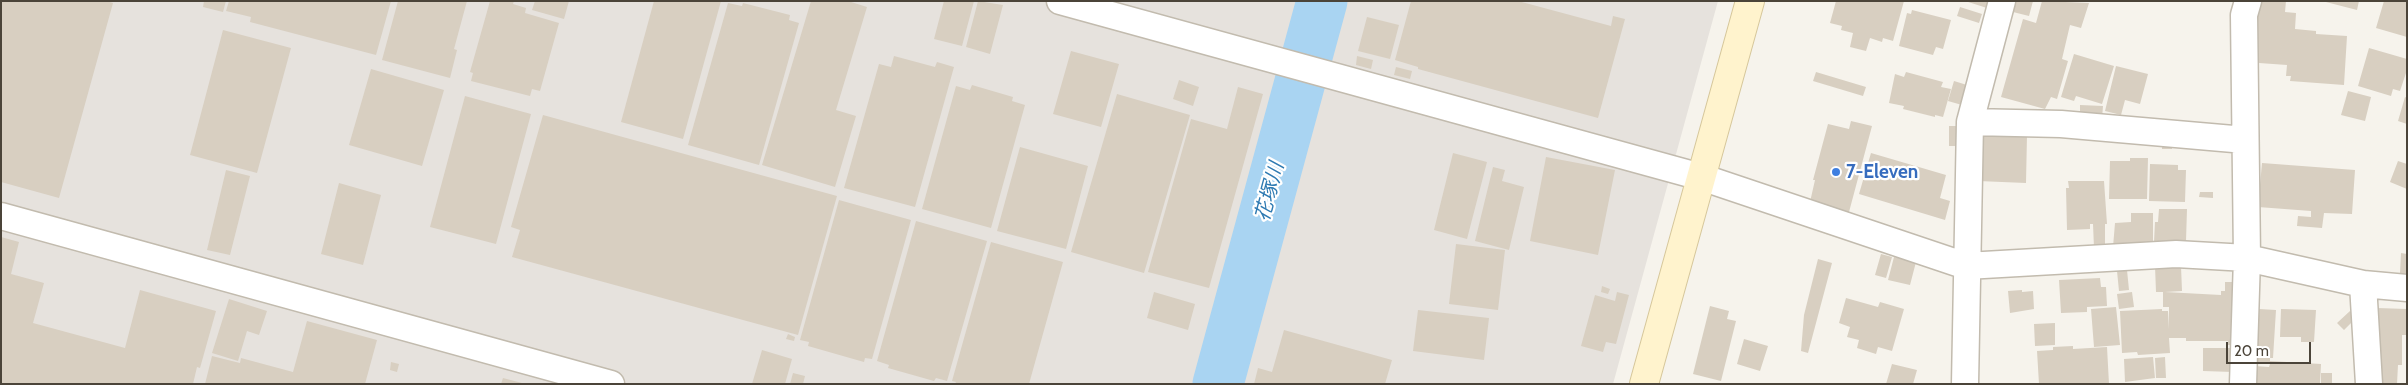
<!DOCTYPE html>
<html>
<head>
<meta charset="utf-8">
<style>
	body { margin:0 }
	#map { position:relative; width:2408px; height:385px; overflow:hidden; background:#f6f3ec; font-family:Cabin,sans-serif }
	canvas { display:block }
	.frame { position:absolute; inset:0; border:2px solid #4b4439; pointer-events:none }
	.scale { position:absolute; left:2226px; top:342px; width:85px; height:22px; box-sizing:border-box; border:2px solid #4b4439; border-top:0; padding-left:6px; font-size:15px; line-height:18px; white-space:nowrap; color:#4b4439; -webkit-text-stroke:4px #fff; paint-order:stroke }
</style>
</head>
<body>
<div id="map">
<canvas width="2408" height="385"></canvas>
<div class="frame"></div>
<div class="scale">20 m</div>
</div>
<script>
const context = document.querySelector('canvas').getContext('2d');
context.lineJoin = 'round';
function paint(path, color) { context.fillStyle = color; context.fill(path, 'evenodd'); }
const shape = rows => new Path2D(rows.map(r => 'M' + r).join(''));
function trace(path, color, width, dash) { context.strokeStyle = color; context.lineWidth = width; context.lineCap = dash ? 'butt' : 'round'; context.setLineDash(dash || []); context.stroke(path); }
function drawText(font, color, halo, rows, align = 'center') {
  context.font = font + ' Cabin,"Noto Sans JP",sans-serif'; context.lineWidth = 4.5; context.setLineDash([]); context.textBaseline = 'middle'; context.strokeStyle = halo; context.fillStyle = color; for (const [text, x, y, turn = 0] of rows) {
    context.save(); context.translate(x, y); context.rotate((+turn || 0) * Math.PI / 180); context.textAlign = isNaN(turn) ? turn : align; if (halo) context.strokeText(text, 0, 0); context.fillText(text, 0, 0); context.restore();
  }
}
const industrial = shape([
	[1,1,1718,1,1613,384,1,384]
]);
const river = shape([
	[1218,384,1322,1]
]);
const building = shape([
	[1,1,106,1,113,3,59,198,1,182],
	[204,1,226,1,223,12,203,7],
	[229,1,391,1,376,55,250,22,251,17,226,11],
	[398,1,467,1,454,49,457,50,450,78,382,60],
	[490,1,514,1,513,4,526,8,525,13,559,23,540,91,532,89,530,96,471,81,473,73,470,72],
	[535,1,569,1,564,19,532,10],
	[654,1,721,1,683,139,621,122],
	[811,1,848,1,867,7,836,110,856,116,835,187,762,165],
	[944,1,974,1,962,46,934,39],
	[978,1,1003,5,990,54,966,47],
	[1411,1,1518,1,1611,26,1613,16,1625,19,1598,118,1418,69,1418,67,1395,60],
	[1836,1,1904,1,1893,41,1883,38,1882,42,1870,38,1866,51,1850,47,1853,33,1841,30,1842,26,1830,23],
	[1965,1,1989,1,1987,8],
	[2011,1,2033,1,2029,16,2009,11],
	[2042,1,2089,3,2081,28,2070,25,2062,59,2068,61,2057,99,2051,97,2045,109,2001,97,2023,19,2036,23],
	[2255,1,2286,1,2285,12,2296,13,2295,29,2316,31,2316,34,2347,36,2344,85,2290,81,2291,76,2286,76,2287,65,2259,63,2259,58,2251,57],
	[2322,1,2359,1,2357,10],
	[2384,1,2407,1,2407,37,2376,28],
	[728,3,742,6,743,3,790,15,789,20,799,23,759,165,688,145],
	[1960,7,1982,14,1979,23,1957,16],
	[1912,10,1951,20,1943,49,1936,47,1933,55,1899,46,1907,13,1911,14],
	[1367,17,1399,25,1390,59,1358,51],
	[223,30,291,48,257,173,190,155],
	[2369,48,2407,59,2407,70,2400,91,2393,89,2391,96,2358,86],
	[1071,51,1119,64,1101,127,1053,114],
	[2074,54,2114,66,2102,104,2076,96,2074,101,2061,97],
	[894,56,935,67,937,62,954,67,915,207,844,188,879,64,891,67],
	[1357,56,1373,60,1371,69,1356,65],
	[2116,66,2148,74,2140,104,2125,100,2121,115,2105,111],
	[1396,67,1412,71,1410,79,1394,75],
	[371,69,444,90,422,166,349,145],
	[1816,72,1866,87,1863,96,1813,81],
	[1906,72,1943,82,1941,87,1951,89,1943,117,1935,115,1935,117,1903,109,1904,106,1889,103,1895,74,1904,77],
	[1179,80,1199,87,1193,106,1173,99],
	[1954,81,1967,85,1962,105,1948,101],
	[972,85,1013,97,1012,101,1025,105,991,228,922,209,956,86,970,90],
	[1238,87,1263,94,1209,288,1148,272,1191,119,1227,129],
	[2348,91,2371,97,2365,121,2341,115],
	[1117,94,1190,115,1144,273,1071,252],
	[465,96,531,114,496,244,430,227],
	[2405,97,2407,98,2407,124,2398,121],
	[2080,105,2103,106,2102,119,2080,117],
	[543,115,837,196,798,335,512,257,520,230,511,227],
	[1851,121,1872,126,1849,212,1810,202,1815,180,1813,180,1828,124,1849,129],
	[1949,126,1958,126,1958,146,1949,146],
	[1980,133,2027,135,2026,183,1978,181],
	[2162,145,2172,146,2172,149,2162,149],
	[1020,147,1088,166,1066,249,997,231],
	[1453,153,1487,162,1467,239,1434,230],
	[1871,153,1946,175,1940,198,1950,201,1945,220,1859,194],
	[1546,157,1615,170,1598,255,1530,241],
	[2130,158,2148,158,2147,199,2109,199,2110,161,2130,161],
	[2398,161,2407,164,2407,189,2390,182],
	[2262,163,2355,170,2352,214,2324,213,2322,228,2297,226,2298,216,2311,217,2311,211,2258,207],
	[2150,164,2178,165,2178,170,2186,170,2185,202,2149,201],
	[1493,167,1505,170,1502,181,1524,187,1509,250,1475,241],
	[226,170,250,176,230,255,207,250],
	[2068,181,2104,181,2107,224,2105,224,2105,248,2094,248,2093,224,2090,224,2090,229,2067,230,2066,188,2069,188],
	[339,183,381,195,363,265,321,254],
	[2200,192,2213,192,2213,198,2199,197],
	[839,200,911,220,872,359,865,358,864,362,808,346,809,342,800,340],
	[2159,209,2187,209,2186,241,2154,242,2155,222,2158,222],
	[2131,213,2153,213,2153,244,2113,247,2115,223,2131,222],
	[916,221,987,241,947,381,936,378,934,381,888,368,889,365,877,361],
	[1,237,19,242,11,274,44,283,33,323,125,348,140,290,216,311,200,368,197,367,193,384,1,384],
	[991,242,1063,262,1029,384,955,384,956,382,952,381],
	[1456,244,1505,250,1498,310,1449,304],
	[2401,253,2407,254,2407,274,2400,273],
	[1881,254,1892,257,1886,278,1875,275],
	[1894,257,1916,262,1910,285,1888,280],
	[1818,259,1832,263,1808,353,1801,351,1804,315],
	[2155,266,2181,266,2182,291,2165,292,2221,295,2221,291,2225,291,2225,282,2243,282,2240,345,2228,345,2228,341,2186,341,2186,338,2169,338,2170,353,2138,355,2137,352,2122,353,2120,311,2162,309,2162,311,2168,311,2169,329,2169,307,2163,307,2163,292,2156,292],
	[2127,270,2129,290,2119,291,2117,271],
	[2100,278,2101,287,2106,287,2107,306,2087,307,2087,312,2061,313,2059,280],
	[1602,286,1610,289,1608,294,1601,292],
	[2022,290,2022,292,2033,291,2034,309,2010,313,2008,291],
	[1154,292,1195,304,1188,330,1147,318],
	[1617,292,1629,295,1616,344,1606,342,1603,352,1581,346,1595,295,1615,301],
	[2132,292,2134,307,2119,309,2117,294],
	[1846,298,1878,307,1880,302,1904,309,1892,351,1878,347,1876,354,1857,348,1859,340,1847,337,1850,327,1839,323],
	[229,299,267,311,259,335,247,331,238,361,212,353],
	[1710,306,1729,311,1727,319,1736,321,1721,381,1693,374],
	[2116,307,2120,345,2094,347,2091,309],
	[2377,308,2407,309,2407,335,2402,335,2402,365,2398,365,2397,384,2376,384],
	[2259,309,2276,310,2273,358,2270,358,2270,361,2321,364,2320,384,2253,384,2254,366,2269,367,2270,364,2256,363],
	[2281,309,2316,310,2314,342,2301,342,2301,337,2280,337],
	[1418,310,1489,318,1484,360,1413,351],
	[2350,311,2356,318,2344,330,2337,323],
	[307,321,377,340,365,384,205,384,212,356,240,363,241,358,293,372],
	[2055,323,2055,345,2035,346,2034,324],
	[1284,330,1392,360,1385,384,1254,384,1258,368,1272,372],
	[788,334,795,337,794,341,786,339],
	[1744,339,1768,346,1760,371,1737,364],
	[2073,346,2073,349,2107,347,2109,384,2039,384,2037,351,2053,350,2053,347],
	[2203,348,2233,348,2233,372,2203,371],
	[762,350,792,359,785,384,752,384],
	[2153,357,2155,378,2125,382,2124,359],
	[2165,357,2166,378,2156,378,2155,358],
	[391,362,399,364,397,372,390,370],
	[1892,364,1917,370,1913,384,1886,384],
	[793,373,805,376,803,384,790,384],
	[2321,373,2332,373,2332,384,2321,384],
	[503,378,522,383,522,384,501,384]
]);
const street = shape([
	[1060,1,1701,177,1966,266,2176,254,2247,258,2363,284,2407,288],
	[1970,122,2061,124,2245,140],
	[1,216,611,384],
	[2363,284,2369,384],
	[1965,384,1970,122,2002,1],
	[2243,384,2247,258,2244,15,2248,1]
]);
const secondary = shape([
	[1644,384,1750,1]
]);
const markers = [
	[1836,172,5,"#3f7fe0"]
];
const shopNames = [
	["7-Eleven",1846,172]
];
const waterNames = [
	["花塚川",1270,192,-75]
];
paint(industrial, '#e6e2dd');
trace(river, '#a9d4f2', 51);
paint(building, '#d8cfc1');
trace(street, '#c2bbae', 29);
trace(secondary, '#d6c79b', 30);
trace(street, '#fff', 26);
trace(secondary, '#fff3cd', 28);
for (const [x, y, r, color] of markers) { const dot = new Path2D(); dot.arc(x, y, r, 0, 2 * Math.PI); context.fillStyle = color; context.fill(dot); trace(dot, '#fff', 2); }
drawText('bold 19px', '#366cbe', '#fff', shopNames, 'left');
drawText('italic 20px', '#2e7ab2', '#fff', waterNames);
</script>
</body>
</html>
